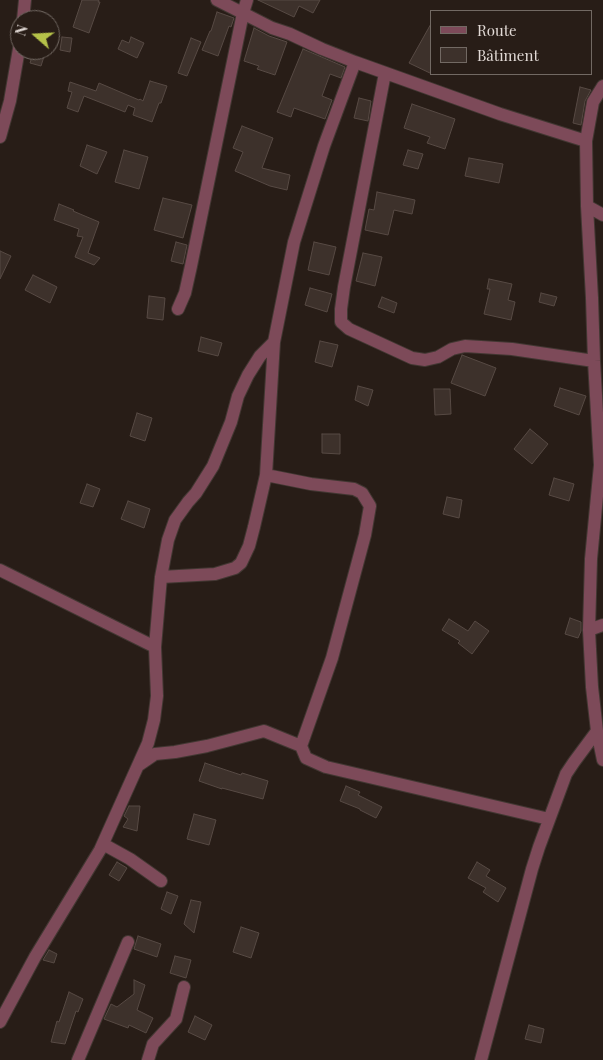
<!DOCTYPE html>
<html>
<head>
<meta charset="utf-8">
<style>
	body { margin:0 }
	#map { position:relative; width:603px; height:1060px; overflow:hidden; background:#281d17; font-family:"Playfair Display",serif }
	canvas { display:block }
	.legend { position:absolute; left:430px; top:10px; width:162px; height:65px; box-sizing:border-box; background:#281d17; border:1px solid #726963; margin:0; padding:6px 9px; list-style:none; font-size:15px; color:#e2dad6 }
	.legend li { display:flex; align-items:center; gap:10px; height:25px }
	.legend b { width:25px; border:1px solid #726963 }
	.north { position:absolute; left:10px; top:10px; width:50px; height:50px; box-sizing:border-box; background:#281d17; border:1px solid #726963; border-radius:50%; rotate:289deg; font-size:14px; font-weight:700; line-height:20px; text-align:center; color:#e2dad6 }
	.north::after { content:''; display:block; margin:auto; width:18px; height:22px; background:#b5c249; clip-path:polygon(50% 0,100% 100%,50% 72%,0 100%) }
</style>
</head>
<body>
<div id="map">
<canvas width="603" height="1060"></canvas>
<ul class="legend">
<li><b style="height:6px;background:#7d4a59"></b>Route</li>
<li><b style="height:14px;background:#3d312b"></b>Bâtiment</li>
</ul>
<div class="north">N</div>
</div>
<script>
const context = document.querySelector('canvas').getContext('2d');
context.lineJoin = 'round';
function paint(path, color) { context.fillStyle = color; context.fill(path, 'evenodd'); }
const shape = rows => new Path2D(rows.map(r => 'M' + r).join(''));
function trace(path, color, width, dash) { context.strokeStyle = color; context.lineWidth = width; context.lineCap = dash ? 'butt' : 'round'; context.setLineDash(dash || []); context.stroke(path); }
const building = shape([
	[82,0,99,0,98,2,100,2,89,33,73,27,82,0],
	[258,0,320,0,313,13,299,6,294,17,258,0],
	[217,12,234,18,231,27,229,26,218,56,202,50,210,31,211,31,217,12],
	[432,22,432,74,409,63,432,22],
	[254,28,269,36,287,42,275,75,257,69,259,66,244,61,254,28],
	[62,37,72,38,70,52,60,50,62,37],
	[131,37,144,43,137,58,118,49,122,40,129,43,131,37],
	[191,38,201,42,187,76,178,73,191,38],
	[303,49,345,67,341,78,330,74,322,96,332,100,325,119,294,108,291,117,277,112,303,49],
	[34,50,46,50,41,66,30,63,34,50],
	[150,81,167,86,161,103,159,103,152,122,133,115,135,108,128,105,125,112,84,96,78,112,67,108,72,92,68,91,70,82,96,91,99,83,139,100,140,99,143,101,150,81],
	[580,87,591,90,585,101,581,125,573,123,580,87],
	[359,98,371,101,368,121,354,118,359,98],
	[412,104,455,119,445,149,427,143,430,137,404,128,412,104],
	[242,126,273,138,262,168,290,175,287,190,270,186,235,171,243,152,233,148,242,126],
	[87,145,107,152,97,174,80,166,87,145],
	[124,150,148,157,139,189,115,182,124,150],
	[408,150,423,154,418,169,403,165,408,150],
	[469,158,503,164,499,183,465,176,469,158],
	[377,192,415,200,412,214,394,210,388,235,365,230,369,209,374,210,377,192],
	[163,198,192,205,183,238,154,230,163,198],
	[59,204,74,210,73,211,99,222,88,253,100,258,94,265,75,257,83,237,77,236,79,229,54,220,59,204],
	[176,242,187,245,183,264,171,261,176,242],
	[314,242,336,247,329,275,308,270,314,242],
	[0,251,11,256,0,279,0,251],
	[363,253,382,257,375,286,356,281,363,253],
	[33,275,57,287,50,303,25,290,33,275],
	[489,279,512,284,508,300,515,302,511,320,484,314,490,289,487,289,489,279],
	[310,288,332,294,327,312,305,305,310,288],
	[541,293,557,297,554,306,539,302,541,293],
	[149,296,165,298,163,320,147,318,149,296],
	[382,297,397,303,394,313,378,307,382,297],
	[201,337,222,343,218,356,198,351,201,337],
	[320,341,338,345,332,367,315,362,320,341],
	[462,355,496,368,485,396,451,383,462,355],
	[358,386,373,390,368,406,355,400,358,386],
	[560,388,586,396,579,415,554,406,560,388],
	[434,389,450,389,451,414,435,415,434,389],
	[137,413,152,418,145,441,130,436,137,413],
	[530,429,548,444,532,464,514,449,530,429],
	[322,434,340,434,340,454,322,453,322,434],
	[554,478,574,484,569,501,549,495,554,478],
	[87,484,100,489,93,507,80,503,87,484],
	[447,497,462,500,459,518,443,514,447,497],
	[128,501,150,509,144,528,121,519,128,501],
	[570,618,581,622,581,631,578,638,565,634,570,618],
	[449,619,468,631,475,621,489,631,472,654,458,643,460,641,442,630,449,619],
	[205,763,241,775,242,773,268,781,263,799,222,788,222,789,199,781,205,763],
	[346,786,360,792,358,795,382,807,376,818,360,810,360,809,340,801,346,786],
	[129,806,140,806,137,831,123,827,128,819,124,816,129,806],
	[194,814,216,820,209,845,187,839,194,814],
	[117,862,127,868,119,881,109,875,117,862],
	[477,862,490,870,486,876,506,888,498,902,483,892,486,888,468,878,477,862],
	[167,892,178,896,171,914,161,909,167,892],
	[191,900,201,902,194,933,184,924,191,900],
	[241,927,259,933,251,958,233,952,241,927],
	[138,936,161,944,157,957,134,949,138,936],
	[49,950,57,954,54,963,43,960,49,950],
	[175,956,191,960,186,978,170,973,175,956],
	[134,980,145,985,137,1010,153,1018,146,1033,129,1025,128,1028,104,1019,111,1004,117,1007,134,994,134,980],
	[69,992,83,999,78,1012,76,1011,65,1044,51,1042,57,1021,59,1022,69,992],
	[195,1016,212,1025,205,1040,188,1032,195,1016],
	[529,1025,544,1029,541,1043,525,1039,529,1025]
]);
const street = shape([
	[217,0,272,28,290,34,322,49,355,62,500,114,586,141],
	[23,20,25,0],
	[385,73,344,287,341,309,341,322,349,329,412,358,425,360,438,357,452,349,465,346,512,349,594,361],
	[603,86,593,102,586,141,587,206,592,298,594,361,600,465,591,559,589,630,592,687,597,731,603,760],
	[0,137,10,101,20,43],
	[587,206,603,215],
	[178,309,185,293,191,266,243,13,247,0],
	[266,475,311,484,354,489,362,493,370,506,365,535,332,658,301,746],
	[0,570,155,647],
	[161,577,215,574,235,568,241,563,249,546,254,527,266,475,274,342,294,242,324,146,355,62],
	[589,630,603,625],
	[139,765,155,754,175,752,207,746,264,731,301,746,306,758,326,767,549,819],
	[103,844,130,859,161,881],
	[0,1022,35,957,100,850,148,743,154,720,157,696,155,647,161,577,168,540,175,520,188,502,196,493,213,466,231,422,238,396,248,375,260,356,274,342],
	[78,1060,128,942],
	[148,1060,153,1044,176,1019,184,987],
	[481,1060,532,869,539,847,566,774,574,762,597,731]
]);
paint(building, '#3d312b');
trace(building, '#574a44', 1);
trace(street, '#423732', 14);
trace(street, '#7d4a59', 12);
</script>
</body>
</html>
